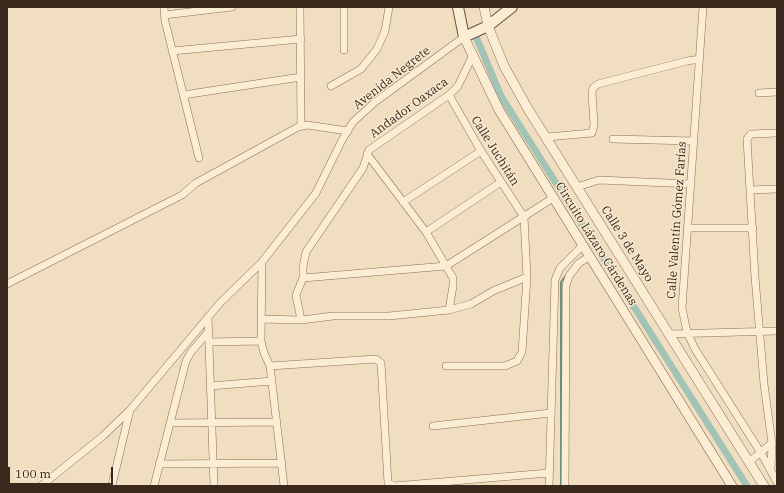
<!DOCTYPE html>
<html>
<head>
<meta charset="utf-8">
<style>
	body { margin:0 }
	#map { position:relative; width:784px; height:493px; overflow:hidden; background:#f1dec0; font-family:"IBM Plex Serif",serif }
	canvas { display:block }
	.frame { position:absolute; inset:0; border:8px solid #3a281c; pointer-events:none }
	.scale { position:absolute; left:8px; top:467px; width:105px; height:18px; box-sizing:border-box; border:2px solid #3a281c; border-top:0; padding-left:5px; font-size:12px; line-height:14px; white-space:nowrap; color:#3a281c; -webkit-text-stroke:3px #f8e9d0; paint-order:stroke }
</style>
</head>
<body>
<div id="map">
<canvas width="784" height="493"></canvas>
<div class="frame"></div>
<div class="scale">100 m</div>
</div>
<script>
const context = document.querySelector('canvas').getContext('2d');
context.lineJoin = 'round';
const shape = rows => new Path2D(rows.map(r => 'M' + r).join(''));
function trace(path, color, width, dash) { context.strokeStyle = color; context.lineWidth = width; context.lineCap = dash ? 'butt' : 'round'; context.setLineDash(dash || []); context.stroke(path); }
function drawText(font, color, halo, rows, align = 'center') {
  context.font = font + ' "IBM Plex Serif",serif'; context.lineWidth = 3; context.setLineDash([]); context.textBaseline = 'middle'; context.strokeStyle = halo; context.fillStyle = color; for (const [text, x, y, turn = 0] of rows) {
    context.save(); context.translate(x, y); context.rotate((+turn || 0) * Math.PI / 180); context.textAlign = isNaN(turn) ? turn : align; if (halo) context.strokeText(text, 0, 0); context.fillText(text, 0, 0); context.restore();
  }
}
const stream = shape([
	[561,486,561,282,567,274]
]);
const canal = shape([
	[477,39,501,96,747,486]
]);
const minor = shape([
	[164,7,165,21,199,158],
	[300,7,301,126],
	[703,7,682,308,687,332,695,349,761,453,777,482],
	[164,15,232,7],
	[344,50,344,7],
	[172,51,301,39],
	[331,86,361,69,377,49,385,31,389,7],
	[759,93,777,92],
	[183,95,301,77],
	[547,137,592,133,594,125,592,93,593,88,598,84,687,61,700,59],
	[613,139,693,141],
	[367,154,426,232,446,266,453,278,453,286,449,310],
	[577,187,599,180,691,184],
	[750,190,777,189],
	[403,202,481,151],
	[687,228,753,228],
	[426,232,501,182],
	[262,262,261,341,264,353,270,366,284,486],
	[303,278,446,266,553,198],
	[7,284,182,195,196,183,298,127,307,125,348,131],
	[208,317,214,486],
	[261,319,301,320,333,316,389,316,449,310,471,304,493,291,527,277],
	[301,320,296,295,303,278,303,267,306,252,363,168,369,150,449,95,458,86,472,57],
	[669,334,777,331],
	[209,342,261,341],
	[270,366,376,359,381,363,388,483,394,486,549,473],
	[446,366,505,366,517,361,522,352,527,277,524,217,481,151,449,95],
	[210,386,272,381],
	[170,423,277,422],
	[433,426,551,413],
	[749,462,772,443],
	[159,464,282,463],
	[771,471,772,443,764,384,755,277,747,139,751,134,777,133],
	[112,485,130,410],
	[41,486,103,436,130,410,220,303,262,262,316,193,342,140,353,122,375,102,464,37],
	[154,486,186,361,191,352,209,331],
	[549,486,555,280,560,268,582,246],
	[565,486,566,286,569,276,579,263,589,257]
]);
const tertiary = shape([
	[484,7,488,26,504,66,528,109,764,486],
	[464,37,499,110,732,486]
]);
const secondary = shape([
	[458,7,464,37,488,26,512,7]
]);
const streetNames = [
	["Avenida Negrete",392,78,-38],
	["Andador Oaxaca",409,108,-36],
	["Calle Juchitán",495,151,58],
	["Calle Valentín Gómez Farías",677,220,-86],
	["Circuito Lázaro Cárdenas",596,244,58],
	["Calle 3 de Mayo",627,244,58]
];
trace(stream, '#6a9284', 2);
trace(canal, '#a3c3b7', 7);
trace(minor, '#8c6e56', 8);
trace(tertiary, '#8c6e56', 10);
trace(secondary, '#6e4f3a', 12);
trace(minor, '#fbecd4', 7);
trace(tertiary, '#fbecd4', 9);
trace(secondary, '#fbecd4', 10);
drawText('12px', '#3a281c', '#f8e9d0', streetNames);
</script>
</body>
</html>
